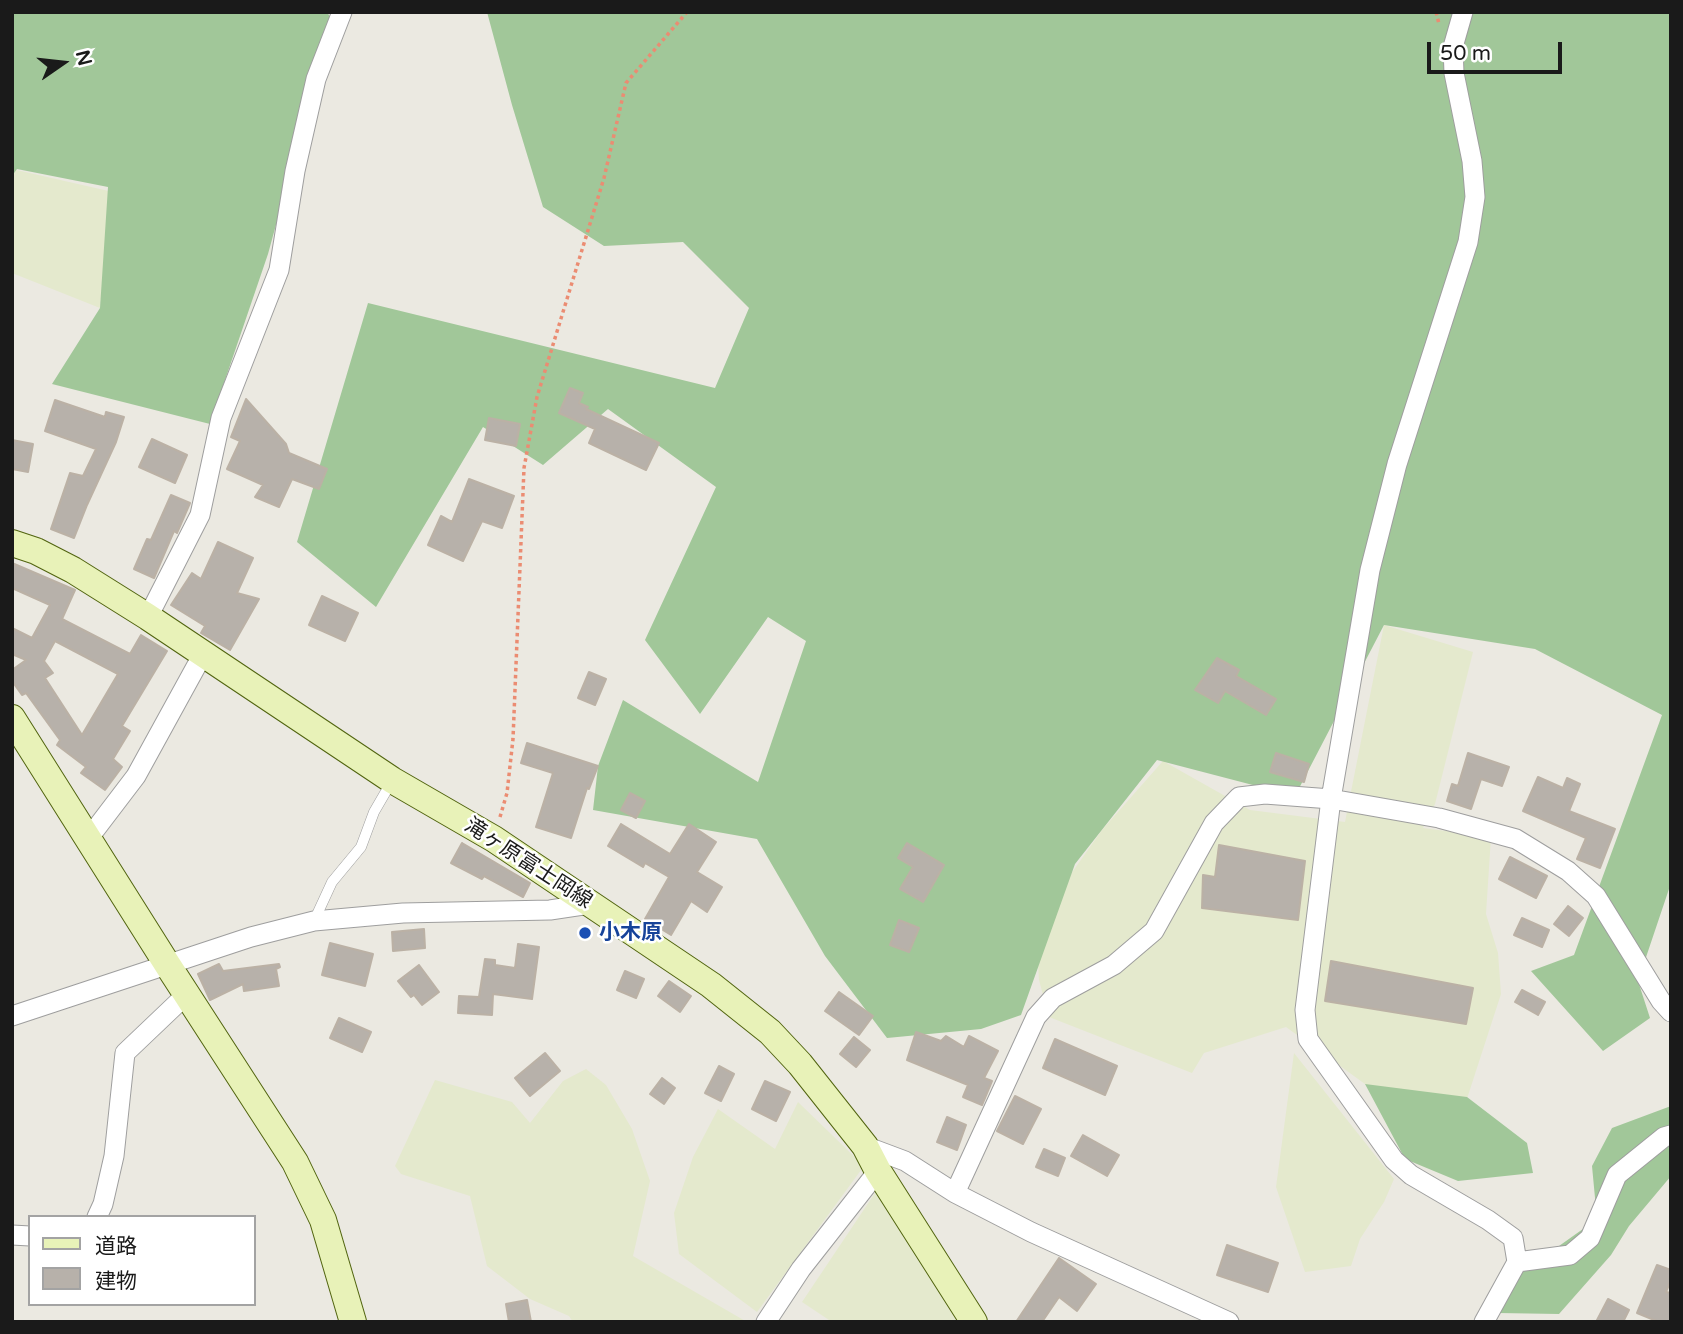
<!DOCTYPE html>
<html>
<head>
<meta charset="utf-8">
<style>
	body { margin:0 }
	#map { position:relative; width:1683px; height:1334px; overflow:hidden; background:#ebe9e1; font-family:"Varela Round","Noto Sans JP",sans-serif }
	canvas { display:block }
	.frame { position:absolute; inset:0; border:14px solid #1a1a1a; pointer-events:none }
	.legend { position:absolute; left:28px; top:1215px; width:228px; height:91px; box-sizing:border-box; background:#fff; border:2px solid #a3a3a3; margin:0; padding:9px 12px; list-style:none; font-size:21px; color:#1a1a1a }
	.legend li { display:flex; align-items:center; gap:14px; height:35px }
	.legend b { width:35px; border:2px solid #a3a3a3 }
	.north { position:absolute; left:28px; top:28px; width:70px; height:70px; -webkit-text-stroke:5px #fff; paint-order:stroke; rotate:76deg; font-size:19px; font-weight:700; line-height:28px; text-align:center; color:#1a1a1a }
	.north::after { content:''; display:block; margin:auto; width:24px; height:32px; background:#1a1a1a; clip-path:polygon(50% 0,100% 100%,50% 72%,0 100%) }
	.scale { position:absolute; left:1427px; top:42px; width:135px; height:32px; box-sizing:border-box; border:4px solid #1a1a1a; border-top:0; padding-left:9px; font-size:21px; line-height:24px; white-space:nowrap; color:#1a1a1a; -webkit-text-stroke:5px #fff; paint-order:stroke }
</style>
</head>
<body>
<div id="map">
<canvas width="1683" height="1334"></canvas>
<div class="frame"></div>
<ul class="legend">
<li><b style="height:9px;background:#e8f2b8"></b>道路</li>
<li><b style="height:19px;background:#b7b1aa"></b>建物</li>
</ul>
<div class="north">N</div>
<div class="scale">50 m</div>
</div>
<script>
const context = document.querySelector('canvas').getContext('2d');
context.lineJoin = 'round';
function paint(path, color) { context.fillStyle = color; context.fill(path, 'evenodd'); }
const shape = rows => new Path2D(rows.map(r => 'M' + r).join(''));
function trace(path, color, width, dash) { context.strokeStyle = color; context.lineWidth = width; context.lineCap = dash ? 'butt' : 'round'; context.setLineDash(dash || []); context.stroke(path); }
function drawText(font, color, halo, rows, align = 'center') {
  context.font = font + ' "Varela Round","Noto Sans JP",sans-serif'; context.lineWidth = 5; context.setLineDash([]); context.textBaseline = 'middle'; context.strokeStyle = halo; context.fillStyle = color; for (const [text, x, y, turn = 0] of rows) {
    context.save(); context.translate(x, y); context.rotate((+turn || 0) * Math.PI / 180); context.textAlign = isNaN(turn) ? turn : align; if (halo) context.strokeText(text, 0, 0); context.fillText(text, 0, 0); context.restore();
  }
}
const farmland = shape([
	[12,169,113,192,100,308,12,273],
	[1384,625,1473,652,1435,804,1423,828,1491,837,1486,914,1498,953,1501,994,1462,1114,1365,1084,1286,1027,1204,1053,1192,1073,1049,1017,1039,980,1036,932,1056,895,1102,830,1163,761,1250,810,1345,822],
	[1294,1053,1394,1179,1384,1202,1360,1239,1351,1266,1305,1272,1276,1187],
	[586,1069,606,1085,632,1129,650,1181,633,1256,747,1322,573,1322,569,1316,530,1299,487,1266,470,1196,401,1174,395,1166,435,1080,512,1102,530,1123,563,1081],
	[798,1102,864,1166,757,1312,679,1254,674,1213,693,1157,718,1109,775,1149],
	[879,1187,973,1322,832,1322,802,1302]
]);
const forest = shape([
	[12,12,327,12,332,20,268,254,210,424,52,384,100,308,108,187,17,169,12,176],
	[487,12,1671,12,1671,883,1638,981,1650,1018,1603,1051,1531,971,1574,955,1662,715,1535,649,1384,625,1295,796,1157,760,1075,864,1021,1015,981,1029,887,1038,825,956,757,839,593,810,598,766,623,700,758,782,806,641,768,617,700,714,645,640,716,487,608,409,543,465,483,427,376,607,297,542,368,303,715,388,749,308,683,242,604,246,543,207,512,105],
	[1365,1084,1467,1097,1527,1143,1533,1173,1458,1181,1405,1159],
	[1671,1106,1671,1176,1629,1226,1611,1255,1559,1314,1498,1313,1521,1273,1597,1219,1592,1166,1612,1128]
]);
const building = shape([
	[570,388,583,393,579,403,588,407,586,409,659,443,646,470,589,443,595,429,559,413,570,388],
	[246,399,286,444,289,453,327,469,319,489,292,479,279,507,255,497,263,485,227,469,240,441,231,437,246,399],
	[55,400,105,417,106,412,124,417,116,442,87,505,74,538,51,529,70,473,83,476,96,449,45,431,55,400],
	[489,418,520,424,516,446,485,440,489,418],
	[152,439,187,455,175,483,139,467,152,439],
	[12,440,33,444,28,472,12,469,12,440],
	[469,479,514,496,502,528,482,521,463,561,428,545,441,516,452,522,469,479],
	[171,495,190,503,177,533,174,531,154,578,134,569,147,539,151,540,171,495],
	[218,542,253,558,237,593,259,599,230,650,201,633,205,626,171,605,192,573,201,579,218,542],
	[12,563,75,590,62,619,130,654,141,635,167,651,122,726,130,731,113,759,122,767,105,790,81,773,86,767,57,745,60,740,26,693,22,695,12,681,12,670,26,660,12,654,12,628,32,638,50,605,12,588,12,563],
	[55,641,118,674,82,735,45,678,53,673,44,661,55,641],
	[322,596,358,613,345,641,309,625,322,596],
	[1217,658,1239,670,1236,676,1276,699,1266,715,1225,691,1218,703,1195,690,1217,658],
	[589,672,606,679,595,705,578,698,589,672],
	[527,743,598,766,589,789,587,788,571,838,536,827,553,773,521,763,527,743],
	[1276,753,1309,764,1304,782,1270,772,1276,753],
	[1468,753,1509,767,1502,786,1481,779,1471,809,1447,801,1452,784,1458,786,1468,753],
	[1538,777,1563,788,1567,778,1580,784,1569,811,1615,829,1600,868,1577,859,1586,838,1523,811,1538,777],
	[630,793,645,801,636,818,621,810,630,793],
	[621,824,670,854,689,824,716,842,697,872,722,887,707,912,691,901,671,935,645,919,669,877,645,863,643,867,608,846,621,824],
	[462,843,530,883,523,897,484,876,482,879,451,863,462,843],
	[907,843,944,865,923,902,900,889,913,867,898,858,907,843],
	[1219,845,1305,861,1298,920,1202,908,1203,875,1215,877,1219,845],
	[1510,857,1547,876,1536,898,1499,879,1510,857],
	[1568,906,1583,918,1569,936,1554,924,1568,906],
	[1522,918,1549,930,1542,947,1514,935,1522,918],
	[899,920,919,928,909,952,890,945,899,920],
	[424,929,425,948,393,951,392,932,424,929],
	[330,943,373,954,365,986,322,975,330,943],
	[518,944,539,947,532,999,493,994,492,1015,458,1013,459,996,479,997,485,959,495,960,495,965,515,968,518,944],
	[1331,961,1473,988,1466,1024,1325,1001,1331,961],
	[219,964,223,971,279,964,280,967,276,969,279,986,244,991,243,984,210,1000,198,974,219,964],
	[419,965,439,992,422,1005,414,995,411,997,398,981,419,965],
	[625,971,644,979,636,998,617,990,625,971],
	[669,981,691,996,680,1012,658,996,669,981],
	[1522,990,1545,1002,1538,1015,1515,1002,1522,990],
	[839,992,873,1016,859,1035,825,1011,839,992],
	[339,1018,371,1032,362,1052,330,1038,339,1018],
	[916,1032,941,1041,946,1036,964,1047,969,1036,998,1051,984,1078,992,1081,982,1105,963,1097,968,1085,907,1060,916,1032],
	[854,1037,870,1050,856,1067,840,1054,854,1037],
	[1055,1039,1117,1066,1105,1095,1043,1068,1055,1039],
	[545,1053,560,1071,530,1096,515,1078,545,1053],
	[719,1066,734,1074,721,1101,705,1093,719,1066],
	[662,1078,675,1088,664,1104,650,1094,662,1078],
	[765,1081,790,1092,776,1121,752,1109,765,1081],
	[1015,1096,1041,1109,1023,1144,997,1131,1015,1096],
	[947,1117,966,1125,957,1150,937,1142,947,1117],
	[1083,1135,1119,1155,1107,1176,1071,1156,1083,1135],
	[1044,1149,1065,1158,1058,1176,1036,1167,1044,1149],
	[1227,1245,1278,1263,1268,1292,1217,1275,1227,1245],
	[1059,1258,1096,1284,1077,1311,1059,1297,1042,1322,1016,1322,1059,1258],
	[1657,1265,1671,1270,1671,1280,1666,1292,1671,1293,1671,1322,1659,1322,1637,1313,1657,1265],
	[1608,1299,1629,1310,1623,1322,1596,1322,1608,1299],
	[527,1300,531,1322,509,1322,506,1304,527,1300]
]);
const path = shape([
	[1436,12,1439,24],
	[500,817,507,793,513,739,524,468,537,397,604,178,626,83,687,12]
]);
const lane = shape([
	[314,921,332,882,361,847,374,812,392,781]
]);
const street = shape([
	[1463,12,1453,47,1454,73,1472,161,1475,197,1468,242,1397,464,1370,570,1331,799,1305,1010,1308,1039,1394,1160,1411,1175,1488,1220,1513,1238,1517,1262,1484,1322],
	[148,617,200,515,221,418,279,270,295,171,316,79,342,12],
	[88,839,136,776,203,654],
	[12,1016,251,937,314,921,403,913,550,910,590,904],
	[865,1146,905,1161,955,1193,1031,1232,1229,1322],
	[955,1193,1036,1017,1053,998,1114,965,1154,931,1214,823,1239,797,1265,794,1331,799,1439,818,1516,839,1568,871,1596,896,1661,1001,1671,1012],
	[97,1217,103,1204,114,1156,125,1053,187,994],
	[12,1235,30,1236],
	[1517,1262,1570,1255,1590,1238,1617,1175,1664,1137,1671,1135],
	[766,1322,801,1269,878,1171]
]);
const secondary = shape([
	[12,543,36,551,73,570,148,617,392,780,494,839,711,985,770,1032,800,1064,865,1146,878,1171,974,1322],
	[12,718,167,964,295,1162,323,1220,353,1322]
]);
const markers = [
	[585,933,7,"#1a4fb4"]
];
const streetNames = [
	["滝ヶ原富士岡線",528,864,33]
];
const transitNames = [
	["小木原",599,933]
];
paint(farmland, '#e4e9cd');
paint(forest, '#a1c799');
paint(building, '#b7b1aa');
trace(building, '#bbb1a5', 2);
trace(lane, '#9e9e9e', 11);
trace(street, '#9e9e9e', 21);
trace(secondary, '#51640f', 28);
trace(path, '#eb8c72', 3.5, [3.5, 3.5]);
trace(lane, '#fff', 10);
trace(street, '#fff', 19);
trace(secondary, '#e8f2b8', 26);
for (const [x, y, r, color] of markers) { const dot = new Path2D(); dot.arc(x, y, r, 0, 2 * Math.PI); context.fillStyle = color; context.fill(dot); trace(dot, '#fff', 2.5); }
drawText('21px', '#1a1a1a', '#fff', streetNames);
drawText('bold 21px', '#164399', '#fff', transitNames, 'left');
</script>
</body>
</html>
